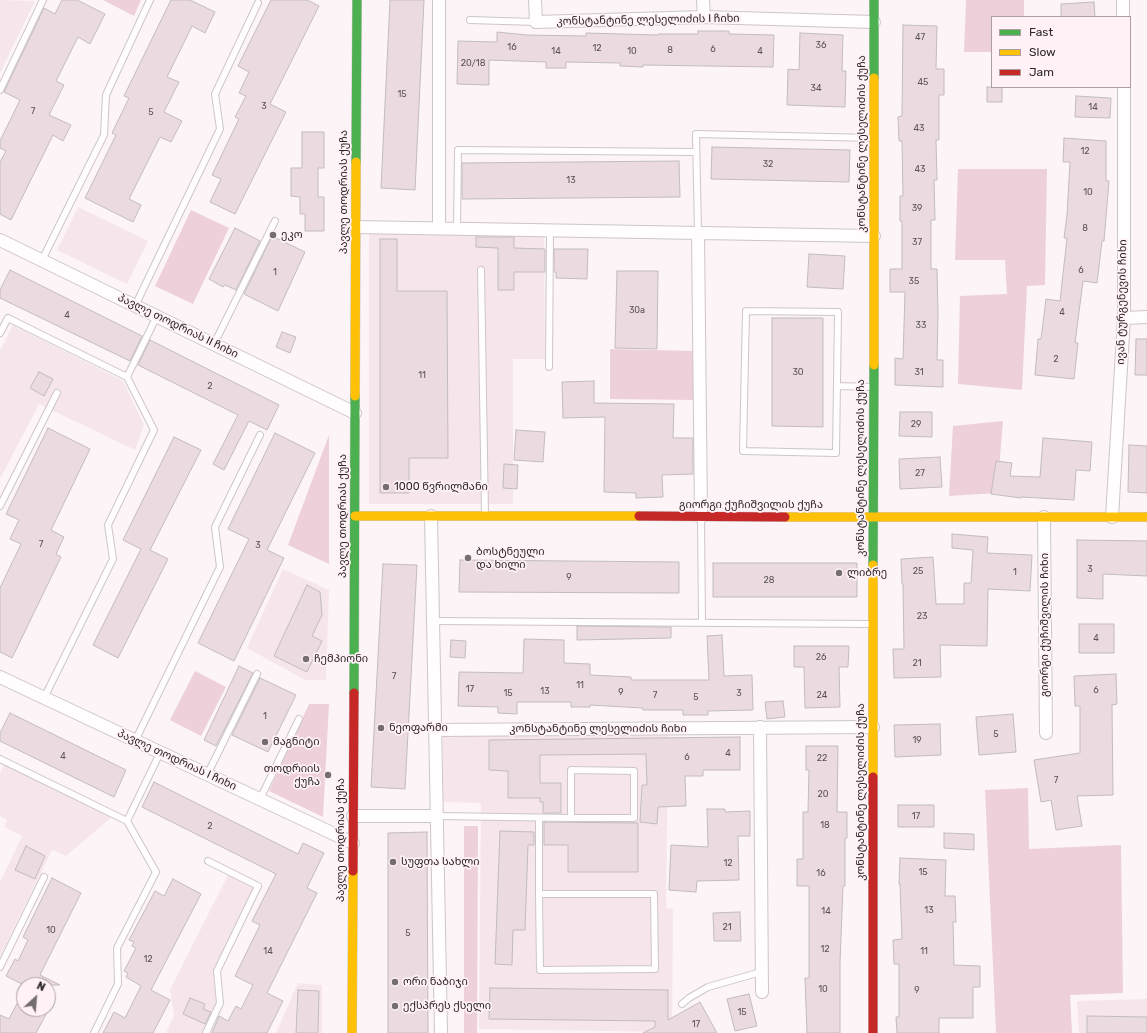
<!DOCTYPE html>
<html>
<head>
<meta charset="utf-8">
<style>
	body { margin:0 }
	#map { position:relative; width:1147px; height:1033px; overflow:hidden; background:#fcf4f6; font-family:Rubik,sans-serif }
	canvas { display:block }
	.legend { position:absolute; left:991px; top:16px; width:140px; height:72px; box-sizing:border-box; background:#fff1f5; border:1px solid #aaa0a3; margin:0; padding:5px 7px; list-style:none; font-size:12px; color:#2b2627 }
	.legend li { display:flex; align-items:center; gap:8px; height:20px }
	.legend b { width:20px; border:1px solid #aaa0a3 }
	.north { position:absolute; left:16px; top:977px; width:40px; height:40px; box-sizing:border-box; background:#fff1f5; border:1px solid #aaa0a3; border-radius:50%; rotate:26deg; font-size:11px; font-weight:700; line-height:16px; text-align:center; color:#2b2627 }
	.north::after { content:''; display:block; margin:auto; width:14px; height:18px; background:#746e6f; clip-path:polygon(50% 0,100% 100%,50% 72%,0 100%) }
</style>
</head>
<body>
<div id="map">
<canvas width="1147" height="1033"></canvas>
<ul class="legend">
<li><b style="height:5px;background:#4caf50"></b>Fast</li>
<li><b style="height:5px;background:#ffc107"></b>Slow</li>
<li><b style="height:5px;background:#c62828"></b>Jam</li>
</ul>
<div class="north">N</div>
</div>
<script>
const context = document.querySelector('canvas').getContext('2d');
context.lineJoin = 'round';
function paint(path, color) { context.fillStyle = color; context.fill(path, 'evenodd'); }
const shape = rows => new Path2D(rows.map(r => 'M' + r).join(''));
function trace(path, color, width, dash) { context.strokeStyle = color; context.lineWidth = width; context.lineCap = dash ? 'butt' : 'round'; context.setLineDash(dash || []); context.stroke(path); }
function drawText(font, color, halo, rows, align = 'center') {
  context.font = font + ' Rubik,"Noto Sans Georgian",sans-serif'; context.lineWidth = 3.5; context.setLineDash([]); context.textBaseline = 'middle'; context.strokeStyle = halo; context.fillStyle = color; for (const [text, x, y, turn = 0] of rows) {
    context.save(); context.translate(x, y); context.rotate((+turn || 0) * Math.PI / 180); context.textAlign = isNaN(turn) ? turn : align; if (halo) context.strokeText(text, 0, 0); context.fillText(text, 0, 0); context.restore();
  }
}
const built = shape([
	[0,0,35,1,0,73],
	[78,207,148,241,127,284,57,250],
	[369,233,544,233,545,359,513,359,513,504,369,504],
	[13,325,123,381,144,425,135,450,39,404,0,479,0,351],
	[283,569,329,590,326,680,305,680,247,648],
	[443,731,668,734,666,908,673,909,672,1032,479,1029,481,803,443,802],
	[4,765,112,817,66,856,52,850,0,957,0,882,22,836,4,827,7,820,0,816,0,773],
	[229,873,254,887,213,971,217,1004,202,1033,166,1033,174,1016,170,990],
	[298,983,322,985,322,1033,276,1033],
	[1147,999,1147,1033,1079,1033,1077,1001]
]);
const green = shape([
	[103,0,141,0,134,16],
	[966,0,1024,0,1024,17,992,17,992,52,964,52],
	[958,169,1047,169,1045,285,1027,286,1022,390,958,384,960,296,1007,294,1005,260,955,260],
	[191,210,229,228,193,304,155,286],
	[610,349,696,351,696,400,610,399],
	[1003,421,997,493,949,496,953,426],
	[329,435,329,564,288,545],
	[195,671,226,687,201,736,170,720],
	[309,704,329,704,323,817,269,791],
	[1028,788,1029,849,1121,845,1123,993,1070,995,1072,1033,996,1033,985,790],
	[464,826,478,826,477,1033,464,1033]
]);
const building = shape([
	[62,0,77,0,105,14,90,44,78,37,56,81,64,85,49,115,71,125,63,141,53,135,11,220,0,214,0,162,6,151,0,148,0,141,20,100,4,92,44,8,55,14,62,0],
	[171,0,190,0,215,12,205,33,192,26,167,77,179,82,164,112,182,121,171,142,160,137,129,199,141,205,133,222,85,198,116,135,112,133,129,98,124,96,171,0],
	[271,0,307,0,319,6,270,104,286,112,235,214,210,202,221,179,212,175,239,119,235,117,246,96,239,93,249,72,238,66,271,0],
	[390,0,424,0,415,190,381,188,390,0],
	[1094,2,1095,17,1061,17,1061,4,1094,2],
	[903,25,937,26,936,69,944,69,944,95,939,95,939,140,936,140,937,180,934,180,935,220,931,220,931,269,937,269,938,313,937,360,943,360,943,387,895,385,895,358,903,359,905,292,890,292,890,269,902,269,902,221,900,221,900,196,903,196,902,141,899,141,898,117,902,116,903,25],
	[698,31,729,31,729,34,774,35,773,67,643,65,643,67,620,66,620,63,566,62,566,68,546,68,546,62,489,60,489,85,457,84,458,41,497,42,497,32,527,35,586,36,586,33,658,35,658,34,698,34,698,31],
	[800,33,843,35,842,71,846,71,845,107,787,105,788,69,799,70,800,33],
	[987,87,1002,87,1002,102,987,102,987,87],
	[1076,96,1111,98,1110,118,1075,117,1076,96],
	[302,132,324,132,324,168,318,168,318,197,324,197,324,231,305,231,305,214,300,214,300,197,291,196,291,168,302,168,302,132],
	[1064,138,1106,141,1106,181,1109,181,1104,241,1102,241,1097,283,1083,281,1075,343,1078,343,1074,379,1035,375,1038,339,1041,339,1046,299,1060,301,1067,238,1064,238,1067,215,1070,162,1063,162,1064,138],
	[712,147,850,150,849,182,711,179,712,147],
	[679,161,680,197,462,199,462,163,679,161],
	[235,228,260,241,236,290,225,285,223,287,209,279,235,228],
	[272,236,305,252,278,311,244,294,272,236],
	[476,237,514,237,514,248,545,249,545,272,514,272,514,290,498,290,498,248,476,247,476,237],
	[380,239,397,239,397,291,447,291,448,458,409,458,409,493,380,493,380,239],
	[554,249,588,249,587,279,556,278,556,272,554,272,554,249],
	[809,254,845,256,843,289,807,287,809,254],
	[10,270,142,336,130,361,0,298,0,290,10,270],
	[617,271,658,271,657,349,615,348,617,271],
	[772,318,823,318,823,427,772,426,772,318],
	[282,332,296,337,290,353,276,347,282,332],
	[1136,339,1147,339,1147,375,1135,375,1136,339],
	[150,340,279,405,267,430,249,421,224,470,213,464,238,415,138,365,150,340],
	[39,372,53,379,44,396,30,388,39,372],
	[594,381,594,403,674,404,673,438,693,438,693,474,662,475,663,497,636,498,636,493,604,492,605,417,563,418,562,382,594,381],
	[900,412,932,412,932,437,899,436,900,412],
	[48,428,90,449,51,530,64,537,56,554,61,557,12,658,0,652,0,588,21,544,10,539,19,520,6,514,48,428],
	[516,430,545,432,543,462,514,460,516,430],
	[275,433,315,453,267,550,284,558,234,661,198,643,249,539,228,529,275,433],
	[174,437,201,450,150,550,168,559,118,658,93,645,141,549,123,540,174,437],
	[1043,438,1092,442,1090,471,1076,470,1074,500,1021,497,1021,498,991,494,996,461,1012,463,1010,476,1040,477,1043,438],
	[1129,445,1147,446,1147,493,1128,492,1129,445],
	[940,457,942,487,900,489,899,459,940,457],
	[504,464,518,465,517,489,503,488,504,464],
	[952,534,988,537,987,553,1032,555,1030,591,988,589,987,646,940,645,941,677,894,678,893,649,904,649,903,584,902,584,901,559,933,557,936,604,964,604,964,583,971,583,973,550,952,548,952,534],
	[1077,540,1147,541,1147,576,1103,574,1103,599,1077,598,1077,540],
	[460,560,679,562,679,593,459,592,460,560],
	[713,563,857,563,857,597,713,597,713,563],
	[383,564,417,565,405,789,371,787,383,564],
	[307,585,320,592,322,615,312,636,322,641,307,672,274,656,307,585],
	[1079,624,1114,624,1114,653,1079,653,1079,624],
	[577,626,671,627,671,638,577,640,577,626],
	[722,635,724,676,752,675,753,710,708,711,708,715,683,715,683,710,643,710,643,708,590,705,590,707,571,707,571,702,517,702,517,714,498,713,498,707,458,706,459,672,523,673,524,639,564,640,564,663,590,664,590,675,631,677,631,680,709,680,707,636,722,635],
	[451,640,466,641,465,658,450,657,451,640],
	[794,646,849,646,848,667,839,667,840,707,805,708,804,667,794,667,794,646],
	[239,666,253,673,216,746,204,740,239,666],
	[1116,674,1117,704,1112,705,1113,795,1077,796,1082,826,1056,830,1051,800,1041,802,1034,760,1080,753,1080,706,1075,706,1074,676,1116,674],
	[260,678,296,695,268,752,232,735,260,678],
	[783,701,785,717,767,719,765,702,783,701],
	[10,713,126,770,114,797,0,741,0,733,10,713],
	[1013,714,1016,752,979,755,976,717,1013,714],
	[940,724,941,755,895,757,894,725,940,724],
	[740,737,740,770,703,770,703,776,685,776,686,806,658,807,657,824,640,822,642,785,647,785,646,754,540,755,540,783,561,783,561,813,543,813,543,802,540,802,540,798,508,798,508,771,489,770,489,740,740,737],
	[806,746,838,746,837,812,847,812,847,838,845,838,845,886,843,886,840,963,840,1033,807,1033,805,978,809,978,809,886,797,886,797,859,803,859,803,812,808,812,809,770,806,770,806,746],
	[154,782,298,854,303,843,324,853,307,888,317,893,267,993,283,1001,267,1033,212,1033,219,1016,228,1021,236,1006,241,1009,253,985,235,976,260,925,252,921,276,874,142,807,154,782],
	[898,805,934,805,934,827,898,827,898,805],
	[707,809,725,809,725,812,750,811,750,836,738,836,739,880,697,881,696,892,669,890,671,845,708,847,707,809],
	[544,822,638,823,638,872,568,872,568,845,544,845,544,822],
	[500,831,534,832,534,845,528,845,525,930,513,930,512,965,495,964,500,831],
	[427,832,428,1033,388,1033,388,833,427,832],
	[944,833,974,834,974,850,944,848,944,833],
	[26,846,45,856,35,879,15,870,26,846],
	[900,858,946,860,945,896,955,896,956,922,953,922,954,965,980,966,980,987,973,987,973,1018,939,1018,939,1033,897,1033,896,1017,899,1017,899,964,894,964,893,940,902,939,900,884,899,884,900,858],
	[52,878,81,893,40,975,60,985,24,985,6,976,15,959,18,961,28,940,23,937,52,878],
	[173,879,201,894,151,990,170,1000,153,1033,103,1033,114,1012,125,1018,141,986,126,977,128,973,124,971,136,948,132,946,134,942,129,940,155,891,164,896,173,879],
	[740,912,741,941,714,941,713,913,740,912],
	[490,988,668,990,668,1020,700,1002,717,1033,643,1033,655,1027,655,1021,489,1019,490,988],
	[24,990,24,1009,49,1009,36,1033,0,1033,0,1015,9,1019,24,990],
	[298,990,319,991,318,1033,296,1033,298,990],
	[749,994,757,1026,735,1031,727,999,749,994],
	[190,998,205,1004,203,1009,211,1012,205,1024,183,1014,190,998],
	[1087,1016,1147,1017,1147,1033,1087,1033,1087,1016]
]);
const lane = shape([
	[470,20,536,22],
	[0,90,43,0],
	[457,229,458,150,696,152],
	[698,233,696,134,874,138],
	[42,260,104,135,106,95,150,0],
	[481,270,485,515],
	[135,306,220,129,215,94,258,3],
	[746,311,838,312,836,453,743,451,746,311],
	[0,333,8,318,127,377,157,316],
	[214,344,275,221],
	[549,367,550,230],
	[837,386,872,387],
	[0,506,57,393],
	[701,518,702,623],
	[433,621,872,624],
	[44,698,113,559,108,525,154,430,127,377],
	[135,741,220,567,215,527,260,435],
	[0,759,127,821,160,753],
	[207,775,257,674],
	[260,799,299,719],
	[437,816,571,818,634,818,634,771,571,770,571,818],
	[539,894,654,894,655,969,540,970,539,894,539,818],
	[0,967,44,877],
	[682,1004,689,998,708,987,761,972],
	[94,1033,118,984,117,948,156,872,127,821],
	[206,1033,220,1003,217,971,258,886,208,861]
]);
const street = shape([
	[439,0,439,228],
	[535,0,536,22,704,17,874,22],
	[703,0,704,17],
	[1123,0,1123,17],
	[356,227,874,236],
	[698,233,701,517],
	[0,240,355,413],
	[1124,318,1147,317],
	[431,516,441,1033],
	[1044,517,1046,733],
	[1112,517,1124,318,1124,87],
	[0,677,353,843],
	[760,727,762,992],
	[435,730,873,727],
	[353,816,437,816]
]);
const fast = shape([
	[874,78,874,0],
	[356,162,357,0],
	[873,565,874,365],
	[354,693,355,396]
]);
const slow = shape([
	[874,365,874,78],
	[355,396,356,162],
	[355,516,639,516],
	[785,517,1147,517],
	[873,777,873,565],
	[352,1033,353,871]
]);
const jam = shape([
	[639,516,785,517],
	[353,871,354,693],
	[873,1033,873,777]
]);
const markers = [
	[273,235,4,"#746e6f"],
	[386,487,4,"#746e6f"],
	[468,558,4,"#746e6f"],
	[839,573,4,"#746e6f"],
	[306,659,4,"#746e6f"],
	[381,728,4,"#746e6f"],
	[265,742,4,"#746e6f"],
	[328,775,4,"#746e6f"],
	[393,862,4,"#746e6f"],
	[395,982,4,"#746e6f"],
	[395,1006,4,"#746e6f"]
];
const numberNames = [
	["47",920,37],
	["36",821,45],
	["16",512,47],
	["12",597,48],
	["6",713,49],
	["8",670,50],
	["14",556,51],
	["10",632,51],
	["4",760,51],
	["20/18",473,63],
	["45",923,82],
	["34",816,88],
	["15",402,94],
	["3",264,106],
	["14",1093,107],
	["7",33,111],
	["5",151,112],
	["43",919,128],
	["12",1085,151],
	["32",768,164],
	["43",920,169],
	["13",571,180],
	["10",1088,192],
	["39",917,208],
	["8",1085,228],
	["37",917,242],
	["6",1081,270],
	["1",275,272],
	["35",914,281],
	["30a",637,310],
	["4",1062,312],
	["4",67,315],
	["33",921,325],
	["2",1056,359],
	["30",798,372],
	["31",919,372],
	["11",422,375],
	["2",210,386],
	["29",916,424],
	["27",920,473],
	["7",41,544],
	["3",258,545],
	["3",1090,569],
	["25",918,571],
	["1",1015,572],
	["9",569,577],
	["28",769,580],
	["23",922,616],
	["4",1096,638],
	["26",821,657],
	["21",917,663],
	["7",394,676],
	["11",580,685],
	["17",470,689],
	["6",1096,690],
	["13",545,691],
	["9",621,692],
	["15",508,693],
	["3",739,693],
	["7",655,695],
	["24",822,695],
	["5",696,697],
	["1",265,716],
	["5",996,734],
	["19",917,740],
	["4",728,753],
	["4",63,756],
	["6",687,757],
	["22",822,758],
	["7",1056,780],
	["20",823,794],
	["17",916,816],
	["18",825,825],
	["2",210,826],
	["12",728,863],
	["15",923,872],
	["16",821,873],
	["13",929,910],
	["14",826,911],
	["21",727,927],
	["10",51,930],
	["5",408,933],
	["12",825,949],
	["14",268,951],
	["11",924,951],
	["12",148,959],
	["10",823,989],
	["9",917,990],
	["15",742,1012],
	["17",696,1024]
];
const streetNames = [
	["კონსტანტინე ლესელიძის I ჩიხი",648,20,-1],
	["კონსტანტინე ლესელიძის ქუჩა",862,144,-90],
	["პავლე თოდრიას ქუჩა",344,192,-90],
	["ივან ტურგენევის ჩიხი",1122,302,-89],
	["პავლე თოდრიას II ჩიხი",178,326,26],
	["კონსტანტინე ლესელიძის ქუჩა",861,468,-90],
	["გიორგი ქუჩიშვილის ქუჩა",751,505],
	["პავლე თოდრიას ქუჩა",343,516,-90],
	["გიორგი ქუჩიშვილის ჩიხი",1045,625,-90],
	["კონსტანტინე ლესელიძის ჩიხი",598,729],
	["პავლე თოდრიას I ჩიხი",177,760,25],
	["კონსტანტინე ლესელიძის ქუჩა",861,792,-90],
	["პავლე თოდრიას ქუჩა",341,840,-90]
];
const poiNames = [
	["ეკო",281,235],
	["1000 წვრილმანი",394,487],
	["ბოსტნეული",476,552],
	["და ხილი",476,565],
	["ლიბრე",847,573],
	["ჩემპიონი",314,659],
	["ნეოფარმი",389,728],
	["მაგნიტი",273,742],
	["თოდრიის",320,769,"right"],
	["ქუჩა",320,782,"right"],
	["სუფთა სახლი",401,862],
	["ორი ნაბიჯი",403,982],
	["ექსპრეს ქსელი",403,1006]
];
paint(built, '#f6e6eb');
paint(green, '#edd0da');
paint(building, '#ebdae0');
trace(building, '#c2bcbe', 1);
trace(lane, '#cdc6c8', 8);
trace(street, '#cdc6c8', 14);
trace(fast, '#cdc6c8', 10);
trace(slow, '#cdc6c8', 10);
trace(jam, '#cdc6c8', 10);
trace(lane, '#fffdfe', 6);
trace(street, '#fffdfe', 12);
trace(fast, '#4caf50', 9);
trace(slow, '#ffc107', 9);
trace(jam, '#c62828', 9);
for (const [x, y, r, color] of markers) { const dot = new Path2D(); dot.arc(x, y, r, 0, 2 * Math.PI); context.fillStyle = color; context.fill(dot); trace(dot, '#fff1f5', 1.5); }
drawText('9px', '#5b5355', null, numberNames);
drawText('11px', '#2b2627', '#fff1f5', streetNames);
drawText('11px', '#2b2627', '#fff1f5', poiNames, 'left');
</script>
</body>
</html>
